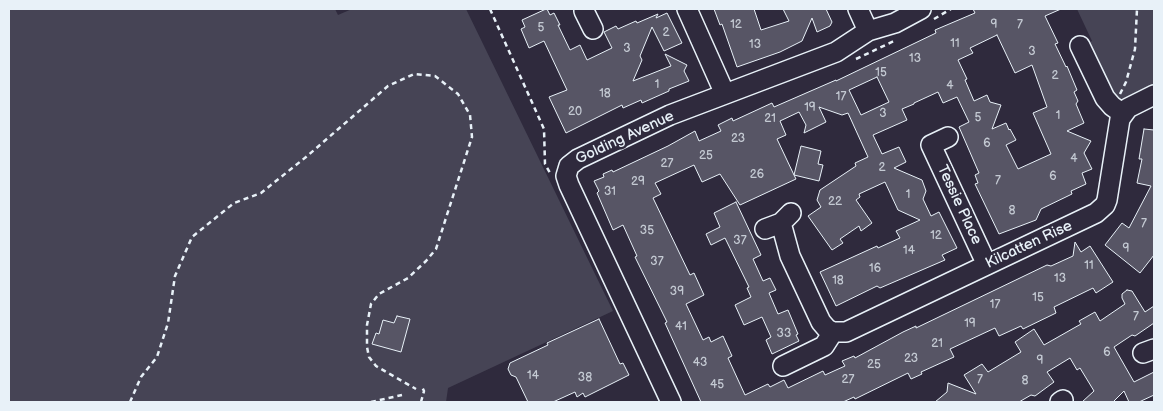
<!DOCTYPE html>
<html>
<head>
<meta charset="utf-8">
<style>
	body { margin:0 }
	#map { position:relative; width:1163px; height:411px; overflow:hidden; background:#2f2a3d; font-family:"Balsamiq Sans",sans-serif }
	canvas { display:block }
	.frame { position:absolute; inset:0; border:10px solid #e8f1f8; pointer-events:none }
</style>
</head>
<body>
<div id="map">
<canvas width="1163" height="411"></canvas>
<div class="frame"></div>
</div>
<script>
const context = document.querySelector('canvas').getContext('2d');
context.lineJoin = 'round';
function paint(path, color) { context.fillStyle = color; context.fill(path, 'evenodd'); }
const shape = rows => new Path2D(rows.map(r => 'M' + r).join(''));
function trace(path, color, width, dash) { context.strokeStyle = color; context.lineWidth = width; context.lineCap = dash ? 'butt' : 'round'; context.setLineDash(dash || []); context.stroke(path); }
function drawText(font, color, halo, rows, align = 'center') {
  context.font = font + ' "Balsamiq Sans",sans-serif'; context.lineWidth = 5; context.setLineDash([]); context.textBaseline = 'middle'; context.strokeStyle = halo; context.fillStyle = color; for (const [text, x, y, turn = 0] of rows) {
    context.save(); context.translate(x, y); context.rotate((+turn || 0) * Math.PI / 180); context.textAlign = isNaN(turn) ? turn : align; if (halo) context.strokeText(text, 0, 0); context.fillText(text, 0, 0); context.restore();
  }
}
const green = shape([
	[9,9,335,9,338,15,352,9,466,9,613,311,448,388,446,402,9,402],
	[1077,9,1154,9,1154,95,1123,114,1080,46,1092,41]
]);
const building = shape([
	[546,9,547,9,550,15,554,13,560,25,558,25,570,50,580,45,587,60,612,48,604,32,616,26,618,29,636,21,637,23,658,14,656,18,667,13,682,43,664,51,652,27,640,56,642,60,633,81,671,66,665,54,687,65,684,71,689,81,669,89,669,91,642,103,641,100,623,108,622,105,566,133,549,97,567,90,544,41,529,48,521,29,525,27,522,20,546,9],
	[714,9,754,9,761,30,789,21,783,9,826,9,832,22,830,26,817,32,812,18,802,41,780,52,737,67,722,24,720,25,714,9],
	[973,9,1061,9,1045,16,1058,43,1055,44,1066,67,1067,66,1077,90,1074,92,1078,101,1076,104,1084,123,1067,131,1091,141,1084,153,1092,169,1082,173,1086,184,1071,191,1072,194,1041,209,1036,220,999,234,975,184,978,183,975,175,979,173,959,127,969,122,957,97,943,103,938,92,914,103,914,104,902,109,907,120,873,135,882,154,899,147,906,162,894,168,922,180,926,191,923,199,931,216,939,212,957,248,942,255,945,260,880,288,877,286,836,306,820,272,877,246,878,248,900,238,896,231,920,220,898,210,885,182,859,194,860,197,856,200,872,223,861,231,859,226,840,239,843,243,832,250,808,216,821,207,817,200,820,190,856,166,855,163,868,157,848,113,842,115,819,107,826,122,804,133,806,125,799,112,780,121,786,135,777,139,794,175,801,146,821,151,818,164,823,165,819,181,794,175,796,179,740,205,720,174,702,182,694,165,655,183,661,194,653,198,690,275,694,273,704,295,686,304,703,340,709,337,711,342,723,336,732,356,728,358,745,395,768,384,770,387,784,380,788,388,823,371,825,375,845,366,842,361,854,356,855,358,903,332,916,326,916,328,1047,265,1051,266,1073,256,1075,242,1081,252,1090,246,1113,282,1096,293,1093,288,1054,307,1056,313,1023,329,1021,326,999,336,995,328,950,349,954,357,921,372,922,374,911,379,908,373,855,399,854,397,843,402,701,402,665,323,667,322,635,257,637,256,623,225,613,230,597,193,599,191,594,181,604,177,603,174,612,170,613,172,668,146,695,131,699,141,721,131,718,125,732,118,733,121,772,103,774,107,836,80,836,81,936,33,935,30,975,13,973,9],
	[997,35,1015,73,1032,65,1047,107,1033,113,1051,154,1018,169,1006,145,1016,140,1010,129,1009,130,1006,123,992,129,1001,105,990,102,987,95,974,101,965,80,967,79,958,60,973,53,970,48,997,35],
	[877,77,889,102,861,115,849,90,877,77],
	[1144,129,1154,130,1154,255,1140,273,1105,245,1122,223,1129,228,1151,186,1137,183,1142,159,1139,159,1144,129],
	[736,202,761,255,753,259,763,281,770,278,776,290,769,293,778,314,788,310,798,334,796,335,799,341,772,354,766,340,771,337,762,317,744,325,735,305,751,297,747,288,749,287,725,238,711,245,706,234,720,227,714,213,736,202],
	[1127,290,1132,291,1145,312,1154,306,1154,323,1135,336,1132,335,1114,347,1134,382,1154,372,1154,395,1139,402,1129,402,1124,391,1113,402,1082,402,1094,391,1080,368,1077,370,1070,358,1047,372,1054,382,1035,396,1031,395,1019,402,935,402,947,392,948,383,976,394,964,375,982,364,988,372,1021,352,1015,342,1034,329,1044,345,1081,324,1079,321,1095,312,1100,321,1125,304,1122,298,1122,294,1127,290],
	[397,316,410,319,401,352,372,344,376,333,379,334,383,320,394,323,397,316],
	[599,319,620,364,623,363,629,375,585,397,583,393,577,397,575,392,553,402,528,402,516,377,511,375,508,369,510,363,548,345,547,343,599,319]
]);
const path = shape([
	[490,9,544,129,545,164,550,173],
	[934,19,951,9],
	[856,59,894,41],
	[1120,94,1126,82,1135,49,1137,9],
	[130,402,141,377,157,357,168,323,175,276,192,237,234,203,261,193,306,157,388,86,414,74,435,76,458,94,470,115,472,137,436,249,426,261,408,278,379,294,371,304,367,325,367,347,369,357,376,366,416,389],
	[371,402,402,395],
	[421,402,424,391,422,387]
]);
const minor = shape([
	[687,9,725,94],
	[858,9,868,31],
	[584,11,593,29],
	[1080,46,1105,98,1112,106,1123,114],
	[948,137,931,145,987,265],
	[781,223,790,256,821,322,827,329,833,332,846,332,1096,213,1105,205,1107,200,1120,119,1128,108,1154,95],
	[765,229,781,223,791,213],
	[1143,353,1154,349],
	[783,366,824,346,833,332],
	[671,402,569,185,566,176,569,166,578,159,670,115,836,52,868,31,895,23,921,9],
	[1060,402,1063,400]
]);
const numberNames = [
	["12",736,25],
	["9",994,25],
	["7",1020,25],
	["5",541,28],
	["2",666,33],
	["11",955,44],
	["13",755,45],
	["3",627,49],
	["3",1032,52],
	["13",915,59],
	["15",881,73],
	["2",1055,76],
	["1",657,85],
	["4",950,86],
	["18",605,94],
	["17",841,97],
	["19",810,108],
	["20",575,112],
	["3",883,114],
	["1",1058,116],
	["5",978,118],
	["21",770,119],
	["23",738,139],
	["6",987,144],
	["25",706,156],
	["4",1074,159],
	["27",667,164],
	["2",882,168],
	["26",757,175],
	["6",1053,177],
	["7",998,181],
	["29",638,182],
	["31",610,192],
	["1",908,195],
	["22",835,202],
	["8",1012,211],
	["7",1144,224],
	["35",647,231],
	["12",936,236],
	["37",740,241],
	["9",1126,249],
	["14",909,251],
	["37",657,262],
	["11",1089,266],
	["16",875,269],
	["13",1060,279],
	["18",838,281],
	["39",677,292],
	["15",1038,298],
	["17",995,305],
	["7",1136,317],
	["19",970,324],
	["41",681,327],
	["33",784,334],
	["21",937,344],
	["6",1107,353],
	["23",911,359],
	["9",1040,361],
	["43",700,363],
	["25",874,365],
	["14",533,376],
	["38",585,378],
	["27",848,380],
	["7",980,380],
	["8",1025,381],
	["45",717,385]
];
const streetNames = [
	["Golding Avenue",625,138,-25],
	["Tessie Place",959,205,65],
	["Kilcatten Rise",1029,245,-25]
];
paint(green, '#464455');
paint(building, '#575565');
trace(building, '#e8f1f8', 1);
trace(minor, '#e8f1f8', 22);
trace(path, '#e8f1f8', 2.5, [5, 4]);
trace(minor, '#2f2a3d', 19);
drawText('12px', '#c4cad3', null, numberNames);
drawText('15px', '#e8f1f8', '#2f2a3d', streetNames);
</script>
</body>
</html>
